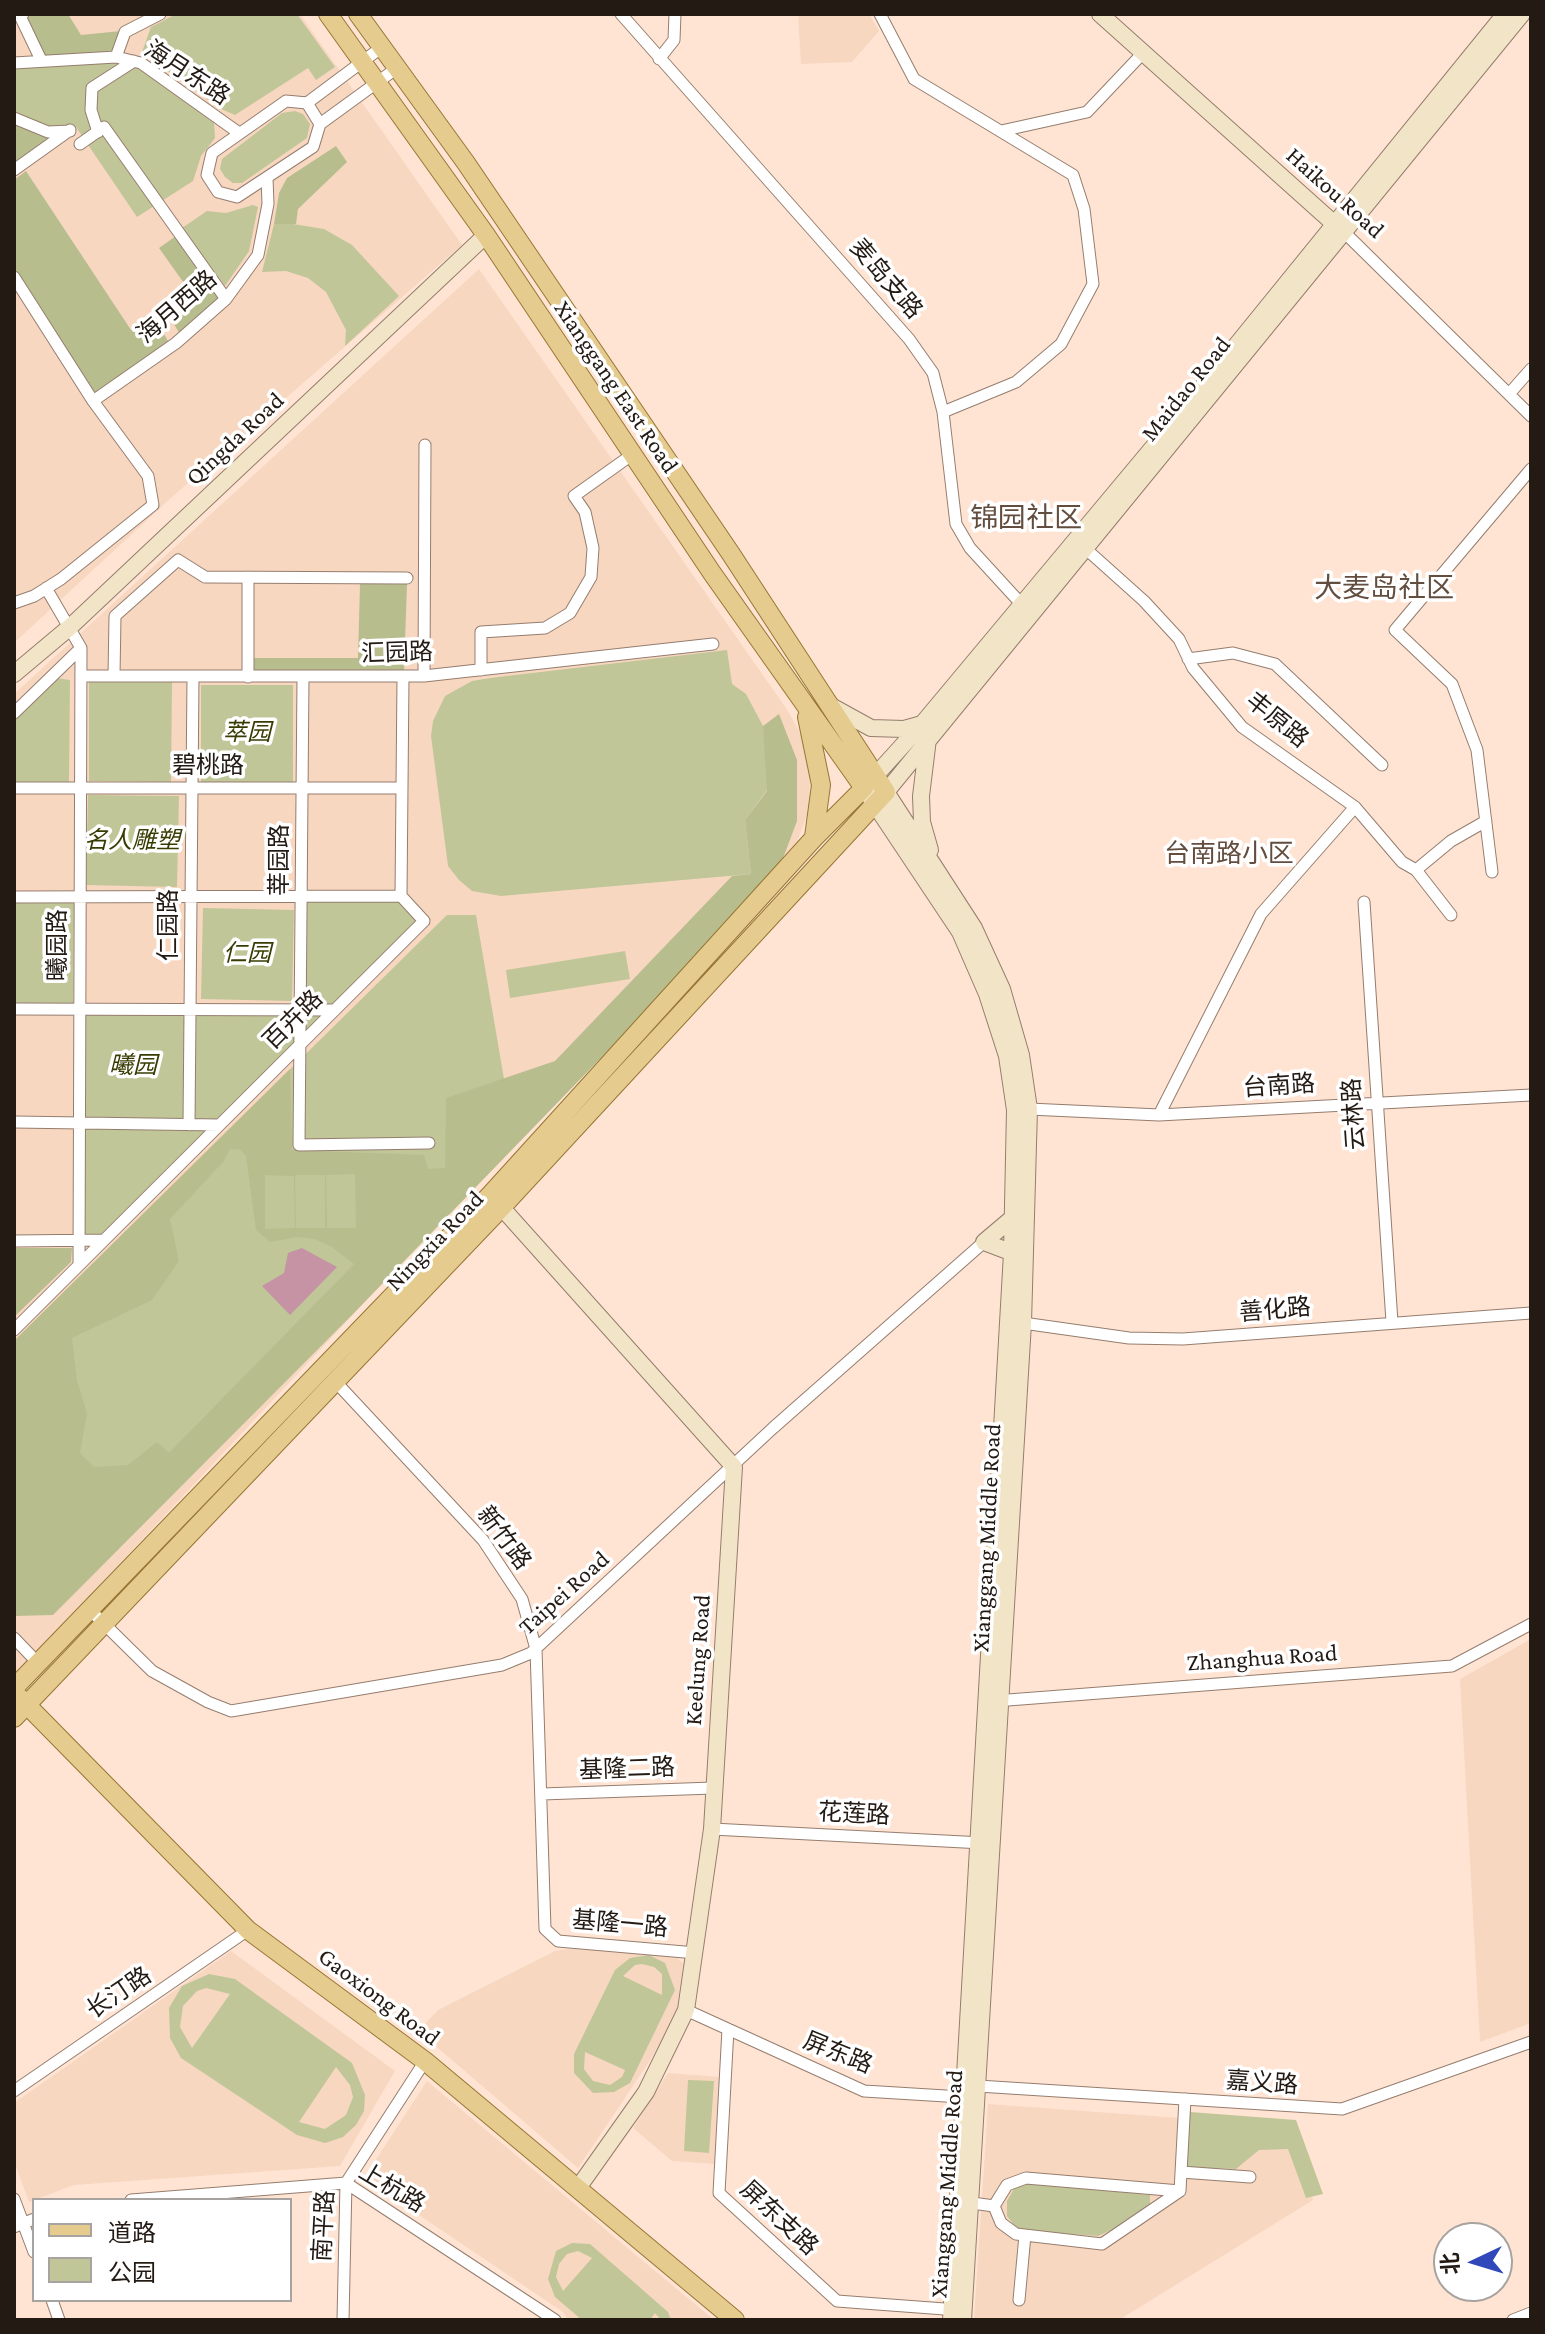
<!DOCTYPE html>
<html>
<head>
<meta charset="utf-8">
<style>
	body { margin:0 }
	#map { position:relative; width:1545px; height:2334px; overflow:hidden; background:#ffe4d3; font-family:"Crimson Pro","Noto Sans SC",serif }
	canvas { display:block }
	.frame { position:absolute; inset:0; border:16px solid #231a14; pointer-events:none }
	.legend { position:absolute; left:32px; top:2198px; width:260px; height:104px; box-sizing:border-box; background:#fff; border:2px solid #a7a3a1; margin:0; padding:10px 14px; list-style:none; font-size:24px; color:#231a14 }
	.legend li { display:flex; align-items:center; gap:16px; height:40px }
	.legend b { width:40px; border:2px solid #a7a3a1 }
	.north { position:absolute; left:1433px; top:2222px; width:80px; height:80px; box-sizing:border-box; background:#fff; border:2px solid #a7a3a1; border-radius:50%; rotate:266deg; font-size:22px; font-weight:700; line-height:32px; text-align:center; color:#231a14 }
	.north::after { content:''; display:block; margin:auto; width:28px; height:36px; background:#3048b9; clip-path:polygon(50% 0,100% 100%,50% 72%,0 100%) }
</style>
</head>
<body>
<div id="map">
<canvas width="1545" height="2334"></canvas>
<div class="frame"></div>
<ul class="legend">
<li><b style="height:10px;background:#e6cb8f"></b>道路</li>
<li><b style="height:22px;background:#c0c698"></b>公园</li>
</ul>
<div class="north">北</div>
</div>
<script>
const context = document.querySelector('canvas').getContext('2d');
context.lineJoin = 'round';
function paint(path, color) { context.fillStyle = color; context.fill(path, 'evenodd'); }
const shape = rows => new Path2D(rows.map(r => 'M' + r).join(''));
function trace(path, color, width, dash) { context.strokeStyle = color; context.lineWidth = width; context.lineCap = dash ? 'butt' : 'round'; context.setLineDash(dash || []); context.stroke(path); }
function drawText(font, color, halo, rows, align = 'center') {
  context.font = font + ' "Crimson Pro","Noto Sans SC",serif'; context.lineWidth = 7; context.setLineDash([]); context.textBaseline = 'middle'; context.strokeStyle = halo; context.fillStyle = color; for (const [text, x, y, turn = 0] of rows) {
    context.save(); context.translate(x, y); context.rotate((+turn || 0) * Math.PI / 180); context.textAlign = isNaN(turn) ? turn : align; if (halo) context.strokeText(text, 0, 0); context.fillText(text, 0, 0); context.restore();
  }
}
const built = shape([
	[14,14,300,14,462,245,172,497,14,643],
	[798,14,869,14,879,31,852,62,801,64],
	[479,269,786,708,806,743,810,775,809,810,797,842,14,1676,14,694],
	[1531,1639,1531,2023,1480,2042,1460,1679],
	[570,1949,671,1952,685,1965,679,2010,649,2062,578,2168,418,2031,438,2010,555,1951],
	[231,1951,395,2071,340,2166,74,2185,29,2202,14,2161,14,2103],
	[668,2073,720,2077,715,2164,672,2161,633,2128],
	[427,2081,714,2320,568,2320,563,2312,364,2178],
	[988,2104,1290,2126,1313,2200,1119,2320,974,2320]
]);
const green = shape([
	[176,14,297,14,335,67,316,80,308,68,235,115,219,108,142,52,151,27],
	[115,63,136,66,214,123,215,138,201,156,193,181,137,217,76,127,50,130,14,113,14,68],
	[295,111,303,114,310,124,307,138,242,183,233,183,225,177,220,169,222,159,282,113],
	[253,205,258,207,249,251,225,286,182,228,207,211,226,213],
	[287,223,324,229,352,245,399,296,345,346,346,330,326,292,308,278,286,271,262,272,274,224],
	[727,650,732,684,746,694,763,726,770,786,745,820,751,874,501,896,472,891,459,880,448,866,431,736,433,721,445,696,472,681,490,678],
	[56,678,70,680,69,782,14,782,14,719],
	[89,681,172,682,171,782,89,781],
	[201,685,293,685,293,782,201,782],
	[88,795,179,796,177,887,86,885],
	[305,899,400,900,420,922,333,1005,304,1005],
	[14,901,74,902,73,1004,14,1004],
	[203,908,294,910,292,1001,201,999],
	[447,915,476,915,510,1114,22,1615,14,1616,14,1341],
	[625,951,630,979,510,998,506,970],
	[83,1012,322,1015,216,1121,83,1119],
	[85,1129,206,1131,102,1234,84,1234],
	[649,1955,665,1963,675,1990,630,2083,614,2092,593,2093,574,2073,574,2054,615,1970,630,1958],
	[642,1964,654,1967,662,1974,662,1995,623,1976,635,1965],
	[585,2052,625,2070,622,2077,610,2085,593,2081,584,2069],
	[209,1974,235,1979,352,2063,365,2095,364,2111,356,2125,343,2137,325,2143,297,2135,181,2058,170,2038,169,2008,182,1986],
	[206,1988,230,1994,192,2048,180,2027,183,2006,197,1991],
	[336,2067,350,2085,353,2097,346,2115,325,2129,299,2122],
	[688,2080,714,2081,709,2153,684,2151],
	[1190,2112,1296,2120,1323,2194,1306,2198,1288,2149,1259,2150,1236,2169,1187,2167],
	[1026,2183,1150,2195,1150,2212,1098,2236,1018,2230,1007,2216,1007,2201,1015,2187],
	[572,2243,590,2244,668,2312,671,2320,661,2320,655,2313,650,2320,582,2320,555,2297,548,2279,556,2251],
	[578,2251,592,2258,563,2291,556,2277,559,2264,567,2254]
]);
const forest = shape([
	[27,14,68,14,81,35,121,31,114,53,43,56,23,16],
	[14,122,50,138,14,163],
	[336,146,347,162,298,209,296,224,274,224,279,193,287,178],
	[26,171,131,330,161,329,168,341,95,395,14,267,14,180],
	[176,236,203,273,186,286,159,248],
	[205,275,221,299,180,334,172,321,187,288],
	[360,584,407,584,404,671,252,672,252,658,358,658],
	[779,714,797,760,797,821,776,877,353,1314,53,1615,14,1616,14,1341,290,1069,292,1150,424,1155,428,1169,445,1168,446,1098,555,1061,732,876,751,874,745,820,767,791,763,726],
	[230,1149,241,1150,246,1156,256,1230,270,1242,297,1237,315,1239,332,1247,354,1264,169,1453,157,1442,128,1465,94,1467,80,1453,87,1413,77,1381,72,1338,152,1300,179,1261,170,1219,223,1162],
	[355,1174,356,1228,327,1228,326,1175],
	[265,1175,294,1176,295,1228,265,1229],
	[295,1175,325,1175,325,1228,296,1228],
	[14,1248,72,1248,71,1262,14,1317]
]);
const water = shape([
	[302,1248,337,1267,290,1315,262,1286,284,1273,288,1253]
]);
const street = shape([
	[23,14,20,16,41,60],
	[621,14,909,339,933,373,943,412,956,524,970,548,1025,608],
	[880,14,914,79,1073,175,1084,209,1093,284,1061,344,1016,382,943,412],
	[116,57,125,32,160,14],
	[659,59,674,40,675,14],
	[14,63,116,57,141,63,239,133],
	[286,101,307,103,320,124,313,147,237,197,218,192,207,175,212,153,286,101],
	[307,103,382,47],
	[14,118,48,132,70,131],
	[320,124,397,68],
	[1001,131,1087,112,1143,53],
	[98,132,91,110,92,88,134,61],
	[80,144,104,127,226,299],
	[14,170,70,130],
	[1345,233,1531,416],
	[14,277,93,401,148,476,153,505,61,579,34,596,14,603],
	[1509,394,1531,369],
	[93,401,176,343,226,299,258,255,268,204,267,178],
	[1086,549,1144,601,1179,639,1193,668,1242,727,1355,807,1402,862,1416,870,1451,915],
	[46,588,81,648,79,1265],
	[1188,659,1233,653,1275,664,1382,765],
	[481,670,481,632,545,628,570,613,591,577,593,548,585,512,574,496,633,454],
	[81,676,424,676,713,644],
	[114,676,115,616,178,560,205,577,407,578],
	[424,676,425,445],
	[248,677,248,577],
	[303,678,299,1145,429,1143],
	[14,713,81,648],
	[14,788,402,788],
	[1416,870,1451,841,1486,821],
	[1492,872,1477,750,1452,684,1395,630,1531,469],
	[14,897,401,896],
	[1364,902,1392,1322],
	[14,1009,335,1010],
	[1029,1109,1159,1115,1531,1095],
	[1159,1115,1261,914,1355,807],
	[14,1122,219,1125],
	[189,1125,193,677],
	[14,1241,104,1240],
	[1023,1323,1129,1338,1183,1339,1531,1313],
	[14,1330,424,921,401,896,403,677],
	[333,1379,483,1540,522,1599,536,1649,545,1929,558,1941,696,1953],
	[89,1609,152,1671,208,1702,231,1711,502,1665,531,1653,773,1428,984,1242],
	[14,1638,38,1663],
	[995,1701,1452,1666,1531,1624],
	[542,1794,713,1788],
	[712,1829,983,1843],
	[686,2010,864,2091,962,2097,978,2086,1342,2109,1531,2042],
	[728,2029,719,2193,837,2301,958,2310],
	[14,2091,248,1930],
	[1181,2172,1250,2177],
	[14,2199,34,2252],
	[131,2200,346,2183,555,2320],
	[965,2202,994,2206,1001,2223,1016,2234,1102,2244,1180,2191,1185,2099],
	[994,2206,1007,2185,1026,2178,1180,2191],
	[14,2227,34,2219],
	[52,2300,59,2320],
	[1019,2300,1025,2235],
	[343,2320,346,2183,425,2061],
	[1513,2320,1531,2313]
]);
const secondary = shape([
	[1100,14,1340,229],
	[14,674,70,627,486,235],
	[831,706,871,728,904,729,922,724],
	[928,739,921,796,922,822,930,850],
	[494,1199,734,1467,712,1829,686,2010,646,2092,578,2188],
	[1016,1215,984,1242,1021,1256],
	[951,2320,1012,1253,1015,1110,1007,1056,987,994,960,932,864,788,923,723,1170,427,1505,14],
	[963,2320,1023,1323,1029,1109,1021,1055,1002,989,974,928,886,792,1522,14]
]);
const primary = shape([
	[807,717,821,785,814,837],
	[14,1688,490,1195,814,838,864,788,712,573,486,235,328,14],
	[19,1697,248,1930,425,2061,735,2320],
	[14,1718,501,1208,886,792,731,554,466,163,358,14]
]);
const streetNames = [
	["海月东路",187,73,33],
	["Haikou Road",1335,193,42],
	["麦岛支路",886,279,49],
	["海月西路",177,307,-41],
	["Xianggang East Road",616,387,56],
	["Maidao Road",1186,389,-51],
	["Qingda Road",235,439,-43],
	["汇园路",397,653,-2],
	["丰原路",1277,720,39],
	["碧桃路",208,766],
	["莘园路",280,860,-90],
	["仁园路",169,925,-90],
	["曦园路",58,945,-90],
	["百卉路",293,1020,-45],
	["台南路",1279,1086,-4],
	["云林路",1354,1114,-94],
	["Ningxia Road",435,1241,-46],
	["善化路",1275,1310,-5],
	["新竹路",504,1538,53],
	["Xianggang Middle Road",987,1538,-87],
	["Taipei Road",564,1593,-42],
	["Zhanghua Road",1262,1658,-4],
	["Keelung Road",698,1660,-86],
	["基隆二路",627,1769,-2],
	["花莲路",854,1814,3],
	["基隆一路",620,1924,5],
	["长汀路",119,1993,-34],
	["Gaoxiong Road",379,1997,37],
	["屏东路",838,2053,22],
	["嘉义路",1262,2083,4],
	["Xianggang Middle Road",947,2184,-86],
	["上杭路",392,2188,31],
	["屏东支路",779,2218,43],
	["南平路",324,2226,-87]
];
const parkNames = [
	["萃园",247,733],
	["名人雕塑",132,841],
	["仁园",247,954],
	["曦园",133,1066]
];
const neighbourhoodNames = [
	["台南路小区",1229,854]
];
const quarterNames = [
	["锦园社区",1026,518],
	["大麦岛社区",1384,588]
];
paint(built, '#f8d7c1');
paint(green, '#c0c698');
paint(forest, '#b8bd8e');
paint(water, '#c593a4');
trace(street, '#957d6e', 13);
trace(secondary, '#957d6e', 18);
trace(primary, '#977634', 20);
trace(street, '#fff', 11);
trace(secondary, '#f2e5c7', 16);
trace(primary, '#e6cb8f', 18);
drawText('24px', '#231a14', '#fff', streetNames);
drawText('italic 24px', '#393c02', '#fff', parkNames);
drawText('26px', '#634d3f', '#fff', neighbourhoodNames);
drawText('28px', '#634d3f', '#fff', quarterNames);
</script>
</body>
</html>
